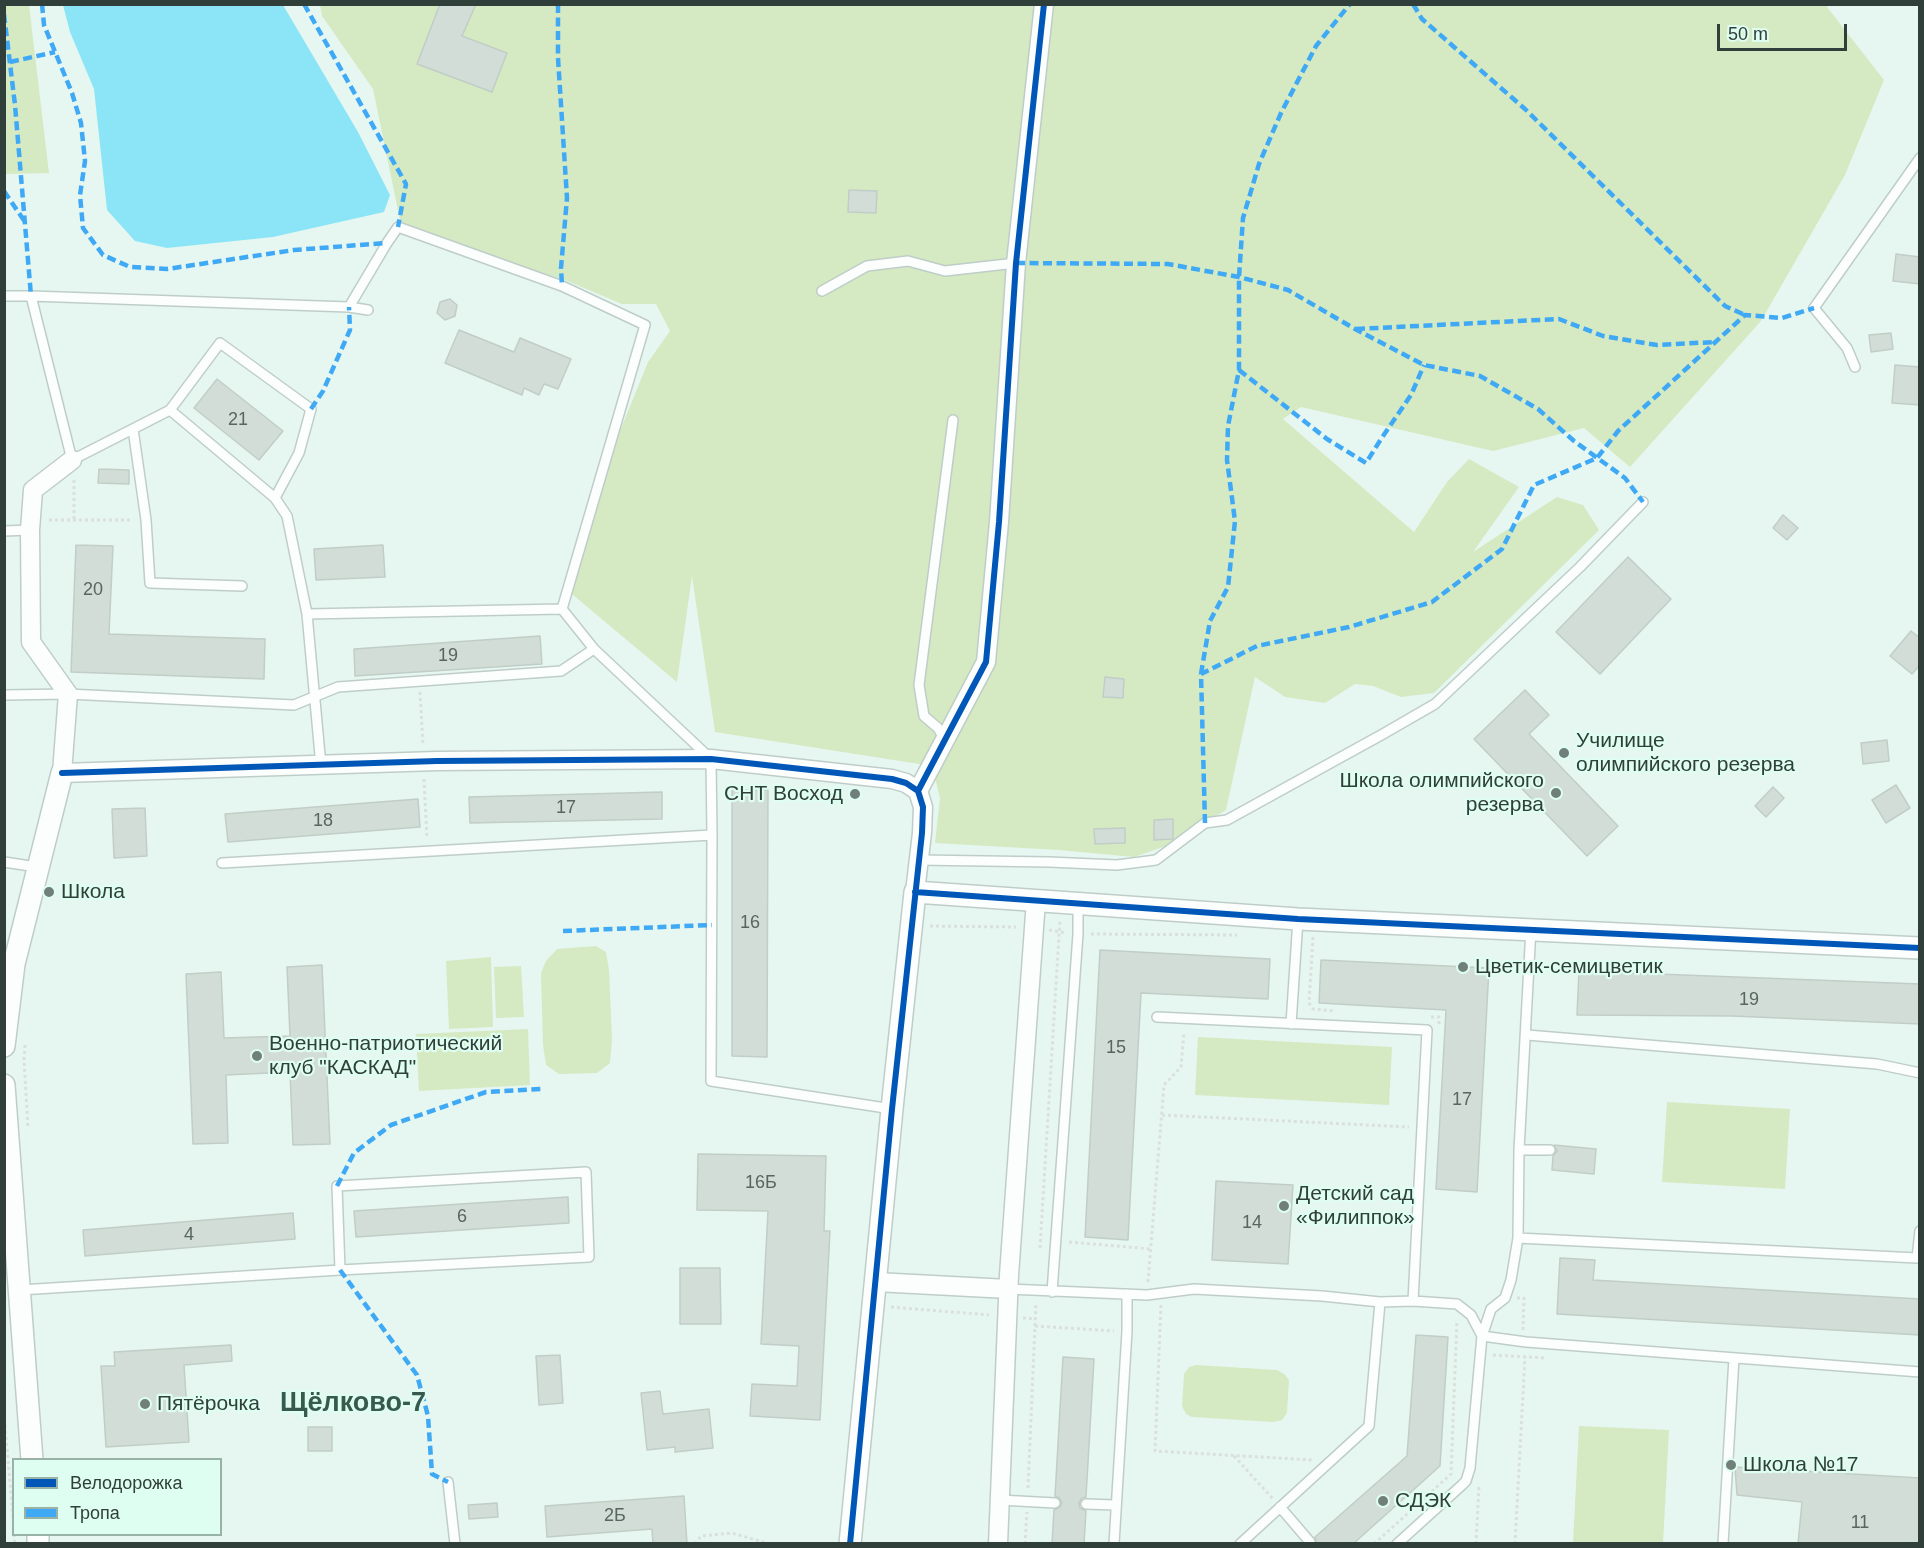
<!DOCTYPE html>
<html>
<head>
<meta charset="utf-8">
<style>
	body { margin:0 }
	#map { position:relative; width:1924px; height:1548px; overflow:hidden; background:#e6f7f1; font-family:Helvetica,sans-serif }
	canvas { display:block }
	.frame { position:absolute; inset:0; border:6px solid #303f39; pointer-events:none }
	.legend { position:absolute; left:12px; top:1458px; width:210px; height:78px; box-sizing:border-box; background:#dffef2; border:2px solid #99b2a8; margin:0; padding:8px 10px; list-style:none; font-size:18px; color:#303f39 }
	.legend li { display:flex; align-items:center; gap:12px; height:30px }
	.legend b { width:30px; border:2px solid #99b2a8 }
	.scale { position:absolute; left:1717px; top:24px; width:130px; height:27px; box-sizing:border-box; border:3px solid #303f39; border-top:0; padding-left:8px; font-size:18px; line-height:21px; white-space:nowrap; color:#303f39; -webkit-text-stroke:4px #dffef2; paint-order:stroke }
</style>
</head>
<body>
<div id="map">
<canvas width="1924" height="1548"></canvas>
<div class="frame"></div>
<ul class="legend">
<li><b style="height:8px;background:#0057b8"></b>Велодорожка</li>
<li><b style="height:8px;background:#3fa9f5"></b>Тропа</li>
</ul>
<div class="scale">50 m</div>
</div>
<script>
const context = document.querySelector('canvas').getContext('2d');
context.lineJoin = 'round';
function paint(path, color) { context.fillStyle = color; context.fill(path, 'evenodd'); }
const shape = rows => new Path2D(rows.map(r => 'M' + r).join(''));
function trace(path, color, width, dash) { context.strokeStyle = color; context.lineWidth = width; context.lineCap = dash ? 'butt' : 'round'; context.setLineDash(dash || []); context.stroke(path); }
function drawText(font, color, halo, rows, align = 'center') {
  context.font = font + ' Helvetica,sans-serif'; context.lineWidth = 4.5; context.setLineDash([]); context.textBaseline = 'middle'; context.strokeStyle = halo; context.fillStyle = color; for (const [text, x, y, turn = 0] of rows) {
    context.save(); context.translate(x, y); context.rotate((+turn || 0) * Math.PI / 180); context.textAlign = isNaN(turn) ? turn : align; if (halo) context.strokeText(text, 0, 0); context.fillText(text, 0, 0); context.restore();
  }
}
const green = shape([
	[1828,4,1827,7,1884,80,1845,175,1761,321,1630,467,1584,428,1493,451,1301,407,1283,419,1414,532,1447,482,1469,459,1519,487,1473,552,1557,497,1583,505,1599,530,1434,693,1401,697,1373,686,1355,684,1325,703,1285,697,1255,677,1226,810,1166,846,1134,857,1059,850,935,843,940,798,932,766,715,732,692,576,677,682,567,590,607,463,648,362,670,331,656,304,622,304,565,280,402,230,373,89,322,16,320,5],
	[4,5,29,5,49,173,5,174],
	[596,946,606,952,609,970,612,1040,610,1063,597,1073,559,1074,546,1065,543,1045,541,973,546,961,557,949],
	[491,957,493,1027,449,1029,446,961],
	[521,966,524,1017,496,1018,494,967],
	[528,1029,530,1085,419,1091,416,1034],
	[1198,1037,1392,1047,1389,1105,1195,1095],
	[1667,1102,1790,1109,1785,1189,1662,1182],
	[1196,1365,1277,1370,1284,1374,1289,1380,1287,1413,1282,1420,1273,1422,1192,1417,1186,1414,1182,1406,1184,1374,1189,1367],
	[1579,1426,1669,1430,1663,1543,1573,1543]
]);
const water = shape([
	[63,5,283,5,358,132,390,195,384,212,273,237,167,248,135,241,107,210,94,89,70,32]
]);
const building = shape([
	[440,4,476,4,462,36,507,53,492,92,417,64,440,4],
	[849,190,877,191,876,213,848,212,849,190],
	[1896,254,1920,257,1920,284,1893,281,1896,254],
	[450,299,457,305,455,316,445,320,437,313,440,302,450,299],
	[459,330,514,352,520,338,571,359,558,389,544,384,539,395,524,388,522,395,445,363,459,330],
	[1891,333,1893,349,1871,352,1869,335,1891,333],
	[1895,365,1920,367,1920,405,1892,403,1895,365],
	[217,379,283,431,259,460,194,408,217,379],
	[99,469,129,470,129,484,98,483,99,469],
	[1783,515,1798,528,1787,540,1773,528,1783,515],
	[76,545,113,546,109,634,265,639,264,679,71,672,76,545],
	[383,545,385,577,316,580,314,549,383,545],
	[1628,557,1671,599,1600,674,1556,632,1628,557],
	[1911,631,1920,638,1920,665,1912,674,1890,656,1911,631],
	[540,636,542,664,355,676,354,649,540,636],
	[1105,677,1124,679,1123,698,1103,697,1105,677],
	[1525,690,1549,715,1529,734,1618,826,1587,856,1474,739,1525,690],
	[1887,740,1889,761,1863,764,1861,743,1887,740],
	[1896,785,1910,808,1886,823,1872,800,1896,785],
	[1773,787,1784,798,1766,817,1755,806,1773,787],
	[732,790,768,790,767,1057,732,1056,732,790],
	[662,792,662,819,470,823,469,797,662,792],
	[418,799,420,827,228,842,225,814,418,799],
	[145,808,147,856,114,858,112,809,145,808],
	[1173,819,1173,839,1154,840,1154,820,1173,819],
	[1125,828,1125,843,1095,844,1094,829,1125,828],
	[1100,950,1270,959,1268,999,1141,993,1128,1240,1085,1237,1100,950],
	[1321,960,1489,968,1477,1192,1436,1189,1446,1010,1319,1003,1321,960],
	[322,965,330,1144,293,1145,290,1072,226,1075,228,1143,193,1144,186,974,221,972,224,1038,290,1036,287,967,322,965],
	[1579,971,1920,984,1920,1024,1732,1016,1577,1015,1579,971],
	[1554,1145,1596,1149,1594,1174,1552,1170,1553,1156,1557,1151,1554,1145],
	[698,1154,826,1156,824,1231,830,1231,820,1420,750,1416,752,1384,797,1386,799,1346,761,1344,768,1211,697,1210,698,1154],
	[1216,1181,1293,1185,1288,1264,1212,1260,1216,1181],
	[568,1197,569,1223,356,1237,354,1211,568,1197],
	[293,1213,295,1239,85,1256,83,1230,293,1213],
	[1560,1258,1595,1260,1593,1280,1920,1299,1920,1335,1557,1314,1560,1258],
	[680,1268,720,1268,721,1324,680,1324,680,1268],
	[1416,1335,1448,1337,1440,1466,1353,1544,1317,1544,1315,1537,1407,1456,1416,1335],
	[231,1345,232,1361,184,1365,189,1442,106,1447,101,1366,115,1366,114,1352,231,1345],
	[560,1355,563,1403,539,1405,536,1356,560,1355],
	[1063,1357,1094,1359,1086,1497,1082,1498,1079,1503,1080,1508,1086,1511,1084,1544,1052,1544,1054,1510,1060,1507,1062,1503,1059,1498,1055,1496,1063,1357],
	[660,1391,663,1414,709,1409,713,1448,675,1452,675,1447,647,1450,641,1393,660,1391],
	[308,1427,332,1427,332,1451,308,1451,308,1427],
	[1735,1467,1920,1478,1920,1544,1798,1544,1802,1502,1737,1495,1735,1467],
	[684,1496,687,1544,653,1544,652,1529,547,1537,545,1506,684,1496],
	[497,1503,498,1517,469,1519,468,1505,497,1503]
]);
const path = shape([
	[74,480,74,520],
	[49,520,132,520],
	[420,692,423,745],
	[424,779,427,838],
	[930,926,1016,927],
	[1049,930,1067,933],
	[1091,934,1237,935],
	[1313,937,1309,1003,1313,1009,1335,1011],
	[1431,1017,1439,1017,1439,1024],
	[25,1045,24,1059,28,1128],
	[1162,1115,1409,1127],
	[1069,1242,1151,1249],
	[1040,1248,1060,919],
	[1148,1282,1164,1085,1181,1067,1184,1032],
	[1517,1298,1524,1298,1523,1330],
	[1161,1305,1155,1451,1313,1460],
	[891,1307,989,1315],
	[1023,1318,1036,1319],
	[1035,1326,1114,1331],
	[1493,1355,1546,1358],
	[4,1413,14,1529],
	[1234,1456,1273,1499],
	[1028,1488,1036,1303],
	[14,1534,15,1544],
	[695,1544,701,1536,732,1533,770,1544],
	[1025,1544,1027,1512],
	[1374,1544,1451,1474,1457,1320],
	[1476,1544,1479,1486],
	[1515,1544,1525,1357]
]);
const service = shape([
	[822,291,867,266,908,261,945,271,1016,263],
	[4,296,31,296],
	[349,307,387,243,398,227,562,286,645,325,562,609],
	[1855,367,1847,348,1814,308,1920,158],
	[170,410,275,498,287,516,307,614,321,766],
	[133,429,146,520,150,583,242,586],
	[275,498,299,453,311,409,220,343,170,410,72,460,31,296,349,307,368,310],
	[4,531,30,530],
	[562,609,594,649,711,759,712,835,711,1081,892,1109],
	[307,614,562,609],
	[4,695,68,694,294,705,338,687,561,671,594,649],
	[945,740,938,728,924,716,919,685,953,420],
	[919,860,1049,862,1117,865,1156,860,1205,823,1227,820,1383,734,1435,704,1580,567,1643,502],
	[4,862,37,867],
	[222,863,712,835],
	[1531,928,1519,1150,1518,1238,1511,1280,1505,1298,1491,1309,1482,1336,1526,1342,1920,1372],
	[1157,1017,1427,1030,1413,1301],
	[1291,1024,1298,919],
	[1527,1035,1877,1064,1920,1073],
	[1519,1150,1550,1150],
	[1518,1238,1917,1258,1920,1231],
	[1008,1289,1147,1295,1194,1289,1322,1296,1380,1302],
	[20,1290,340,1270,589,1257,586,1172,337,1186,340,1270],
	[1052,1292,1078,934,1078,904],
	[448,1482,455,1544],
	[1000,1500,1055,1503],
	[1086,1504,1115,1505],
	[1280,1507,1310,1542],
	[1114,1544,1127,1331,1127,1294],
	[1240,1544,1369,1426,1380,1302,1413,1301,1457,1304,1471,1315,1482,1336,1470,1468,1466,1481,1462,1485,1397,1544],
	[1723,1544,1734,1358]
]);
const minor = shape([
	[72,460,33,490,30,530,31,642,68,694,62,773,437,761,711,759,892,779,906,783,918,791,923,807,922,833,915,892],
	[918,791,986,662,999,522,1016,263,1044,4],
	[876,1282,1008,1289],
	[998,1544,1009,1275,1036,900]
]);
const tertiary = shape([
	[4,1046,14,964,62,773],
	[4,1085,32,1460],
	[38,1534,38,1544],
	[850,1544,892,1109,915,892,1298,919,1920,948]
]);
const quiet = shape([
	[42,4,44,25,72,93,81,123,85,161,80,195,83,228,103,255,130,267,167,269,294,250,387,243],
	[304,4,406,184,398,227],
	[558,4,558,58,567,198,561,268,562,286],
	[1413,4,1422,19,1525,109,1725,306,1745,315],
	[4,14,15,105,31,296],
	[10,62,55,52],
	[4,191,25,222],
	[1016,263,1168,264,1239,277,1288,290,1355,329,1424,365,1480,376,1538,409,1574,441,1625,478,1643,502],
	[1356,329,1559,319,1603,336,1657,345,1715,342],
	[1239,370,1327,439,1366,463,1381,439,1411,395,1424,365],
	[311,409,323,391,350,330,349,307],
	[1201,674,1210,621,1228,587,1235,521,1227,460,1228,426,1239,370,1239,277,1243,218,1259,164,1281,113,1316,46,1350,4],
	[1205,823,1201,674,1257,646,1349,627,1432,602,1502,549,1534,485,1597,458,1618,431,1745,315,1782,318,1814,308],
	[563,931,712,925],
	[337,1186,354,1153,391,1125,486,1092,541,1089],
	[340,1270,417,1375,428,1416,432,1474,448,1482]
]);
const cycleway = shape([
	[62,773,437,761,711,759,892,779,906,783,918,791,923,807,922,833,892,1109,850,1544],
	[918,791,986,662,999,522,1016,263,1044,4],
	[915,892,1298,919,1920,948]
]);
const markers = [
	[1564,753,6,"#707f79"],
	[1556,793,6,"#707f79"],
	[855,794,6,"#707f79"],
	[49,892,6,"#707f79"],
	[1463,967,6,"#707f79"],
	[257,1056,6,"#707f79"],
	[1284,1206,6,"#707f79"],
	[145,1404,6,"#707f79"],
	[1731,1465,6,"#707f79"],
	[1383,1501,6,"#707f79"]
];
const numberNames = [
	["21",238,420],
	["20",93,590],
	["19",448,656],
	["17",566,808],
	["18",323,821],
	["16",750,923],
	["19",1749,1000],
	["15",1116,1048],
	["17",1462,1100],
	["16Б",761,1183],
	["6",462,1217],
	["14",1252,1223],
	["4",189,1235],
	["2Б",615,1516],
	["11",1860,1523]
];
const poiNames = [
	["Училище",1576,741],
	["олимпийского резерва",1576,765],
	["Школа олимпийского",1544,781,"right"],
	["резерва",1544,805,"right"],
	["СНТ Восход",843,794,"right"],
	["Школа",61,892],
	["Цветик-семицветик",1475,967],
	["Военно-патриотический",269,1044],
	["клуб \"КАСКАД\"",269,1068],
	["Детский сад",1296,1194],
	["«Филиппок»",1296,1218],
	["Пятёрочка",157,1404],
	["Школа №17",1743,1465],
	["СДЭК",1395,1501]
];
const districtNames = [
	["Щёлково-7",353,1404]
];
paint(green, '#d5eac2');
paint(water, '#8be5f7');
paint(building, '#d1ddd6');
trace(building, '#c1cec7', 1.5);
trace(service, '#bfcdc8', 12);
trace(minor, '#bfcdc8', 21);
trace(tertiary, '#bfcdc8', 24);
trace(path, '#dae0dd', 3, [3, 3]);
trace(service, '#fbfefd', 9);
trace(minor, '#fbfefd', 18);
trace(tertiary, '#fbfefd', 21);
trace(quiet, '#3fa9f5', 4.5, [9, 4.5]);
trace(cycleway, '#0057b8', 6);
for (const [x, y, r, color] of markers) { const dot = new Path2D(); dot.arc(x, y, r, 0, 2 * Math.PI); context.fillStyle = color; context.fill(dot); trace(dot, '#dffef2', 2); }
drawText('18px', '#586660', null, numberNames);
drawText('21px', '#303f39', '#dffef2', poiNames, 'left');
drawText('bold 27px', '#385a4e', '#dffef2', districtNames);
</script>
</body>
</html>
